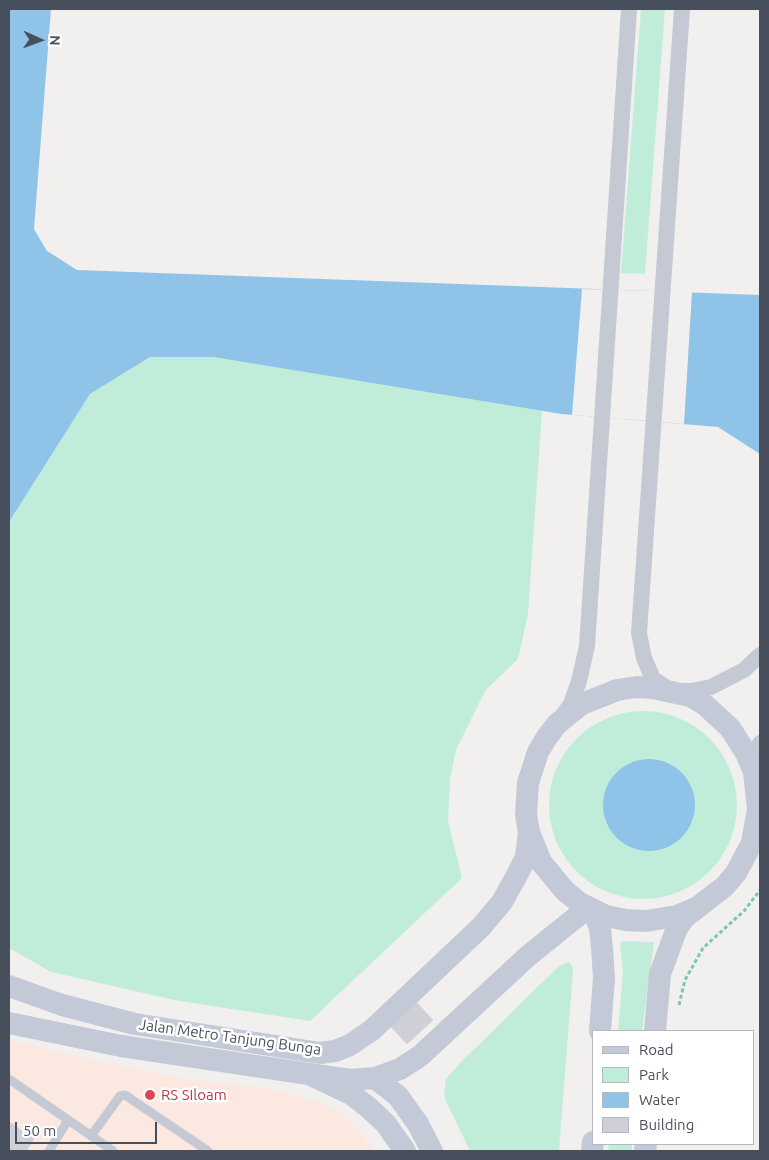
<!DOCTYPE html>
<html>
<head>
<meta charset="utf-8">
<style>
	body { margin:0 }
	#map { position:relative; width:769px; height:1160px; overflow:hidden; background:#f2f0ef; font-family:Ubuntu,sans-serif }
	canvas { display:block }
	.frame { position:absolute; inset:0; border:10px solid #484f5c; pointer-events:none }
	.legend { position:absolute; left:592px; top:1030px; width:162px; height:115px; box-sizing:border-box; background:#fff; border:1px solid #b6b9be; margin:0; padding:6px 9px; list-style:none; font-size:15px; color:#484f5c }
	.legend li { display:flex; align-items:center; gap:10px; height:25px }
	.legend b { width:25px; border:1px solid #b6b9be }
	.north { position:absolute; left:15px; top:15px; width:50px; height:50px; -webkit-text-stroke:4px #fff; paint-order:stroke; rotate:92deg; font-size:14px; font-weight:700; line-height:20px; text-align:center; color:#484f5c }
	.north::after { content:''; display:block; margin:auto; width:18px; height:22px; background:#484f5c; clip-path:polygon(50% 0,100% 100%,50% 72%,0 100%) }
	.scale { position:absolute; left:15px; top:1122px; width:142px; height:22px; box-sizing:border-box; border:2px solid #484f5c; border-top:0; padding-left:6px; font-size:15px; line-height:18px; white-space:nowrap; color:#484f5c; -webkit-text-stroke:4px #fff; paint-order:stroke }
</style>
</head>
<body>
<div id="map">
<canvas width="769" height="1160"></canvas>
<div class="frame"></div>
<ul class="legend">
<li><b style="height:6px;background:#c3c9d7"></b>Road</li>
<li><b style="height:14px;background:#c0edda"></b>Park</li>
<li><b style="height:14px;background:#8fc4e8"></b>Water</li>
<li><b style="height:14px;background:#cfd0d7"></b>Building</li>
</ul>
<div class="north">N</div>
<div class="scale">50 m</div>
</div>
<script>
const context = document.querySelector('canvas').getContext('2d');
context.lineJoin = 'round';
function paint(path, color) { context.fillStyle = color; context.fill(path, 'evenodd'); }
const shape = rows => new Path2D(rows.map(r => 'M' + r).join(''));
function trace(path, color, width, dash) { context.strokeStyle = color; context.lineWidth = width; context.lineCap = dash ? 'butt' : 'round'; context.setLineDash(dash || []); context.stroke(path); }
function drawText(font, color, halo, rows, align = 'center') {
  context.font = font + ' Ubuntu,sans-serif'; context.lineWidth = 5; context.setLineDash([]); context.textBaseline = 'middle'; context.strokeStyle = halo; context.fillStyle = color; for (const [text, x, y, turn = 0] of rows) {
    context.save(); context.translate(x, y); context.rotate((+turn || 0) * Math.PI / 180); context.textAlign = isNaN(turn) ? turn : align; if (halo) context.strokeText(text, 0, 0); context.fillText(text, 0, 0); context.restore();
  }
}
const medical = shape([
	[9,1039,103,1062,186,1079,267,1088,317,1101,342,1114,365,1137,374,1151,9,1151]
]);
const green = shape([
	[641,9,665,9,645,274,621,273],
	[150,357,213,357,542,411,528,614,518,659,485,691,456,750,450,779,448,821,462,878,310,1021,179,1001,51,972,9,948,9,522,90,394],
	'549 805a94 94 0 1 1 188 0a94 94 0 1 1-188 0Z',
	[622,941,654,942,642,1031,618,1031,623,972,620,943],
	[568,962,572,965,573,970,559,1151,470,1151,446,1101,444,1094,446,1079,462,1061,559,966],
	[609,1144,632,1144,632,1151,608,1151]
]);
const water = shape([
	[9,9,51,9,34,229,47,251,77,270,760,295,760,454,718,427,561,414,213,357,150,357,90,394,9,522],
	'603 805a46 46 0 1 1 92 0a46 46 0 1 1-92 0Z'
]);
const pier = shape([
	[582,289,692,292,684,424,572,415]
]);
const building = shape([
	[416,1002,433,1020,407,1044,391,1027,416,1002],
	[9,1122,34,1139,26,1151,9,1151,9,1122]
]);
const path = shape([
	[679,1005,685,980,703,948,744,911,760,890]
]);
const service = shape([
	[9,1079,113,1151],
	[91,1136,120,1096,125,1095,208,1151],
	[49,1151,68,1120]
]);
const minor = shape([
	[682,9,639,633,644,658,653,679,672,691,692,691,711,687,744,670,760,655],
	[563,715,571,704,579,681,587,646,629,9],
	[754,772,754,759,760,743]
]);
const secondary = shape([
	[9,986,62,1005,135,1024,320,1053,335,1051,350,1045,372,1030,481,927,502,902,517,875,526,857,529,832],
	[9,1023,121,1046,309,1074,351,1094,368,1107,386,1124,405,1151],
	[655,1031,660,974,677,928,685,917,725,886,736,873,752,843,758,809,754,772,746,753,730,728,704,704,690,696,653,688,636,687,617,690,582,704,557,724,547,737,538,752,528,783,526,815,529,832,541,862,565,891,580,903,606,916,626,920,646,921,677,916,696,908],
	[309,1074,350,1080,375,1078,400,1069,420,1056,528,956,580,914,593,910,600,928,602,948,604,978,600,1031],
	[375,1078,398,1096,418,1124,432,1151],
	[592,1151,593,1142],
	[645,1151,646,1144]
]);
const markers = [
	[150,1095,6,"#e0444e"]
];
const streetNames = [
	["Jalan Metro Tanjung Bunga",230,1037,8]
];
const healthNames = [
	["RS SIloam",161,1095]
];
paint(medical, '#fae8e1');
paint(green, '#c0edda');
paint(water, '#8fc4e8');
paint(pier, '#f2f0ef');
paint(building, '#cfd0d7');
trace(building, '#d4d4da', 1);
trace(path, '#79cab2', 3, [4, 2.5]);
trace(service, '#c4c9d4', 9);
trace(minor, '#c4c9d4', 16);
trace(secondary, '#c3c9d7', 22);
for (const [x, y, r, color] of markers) { const dot = new Path2D(); dot.arc(x, y, r, 0, 2 * Math.PI); context.fillStyle = color; context.fill(dot); trace(dot, '#fff', 2); }
drawText('15px', '#484f5c', '#fff', streetNames);
drawText('15px', '#be3a42', '#fff', healthNames, 'left');
</script>
</body>
</html>
